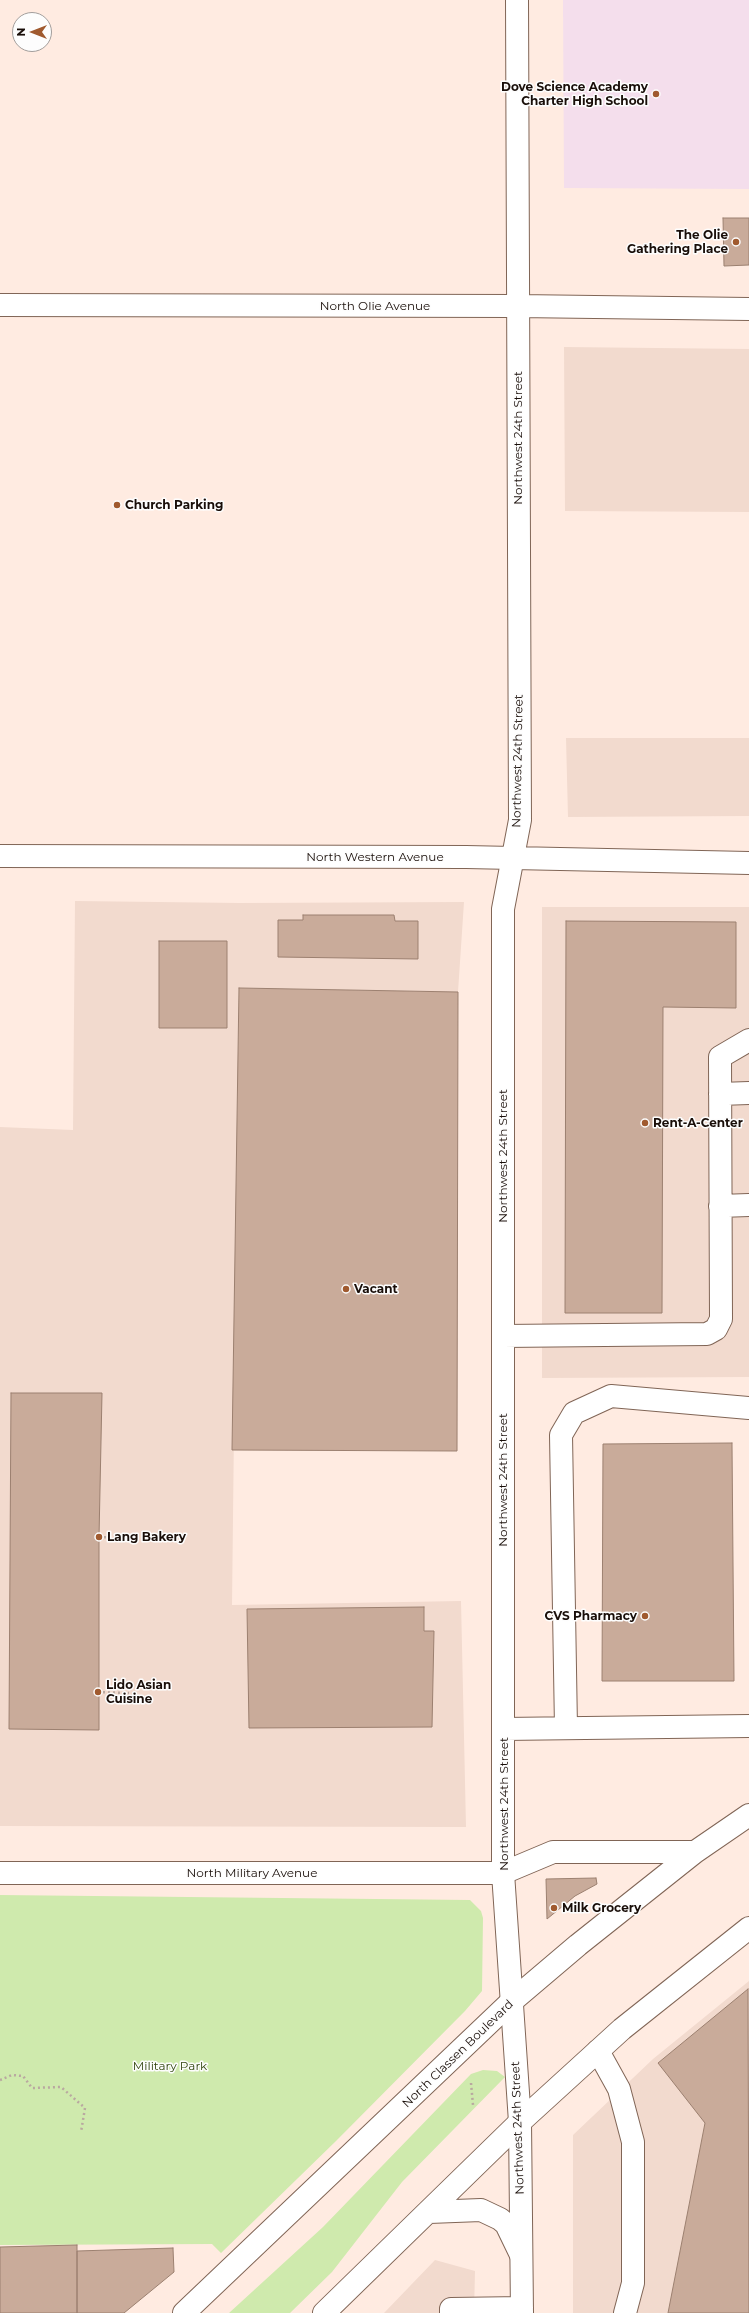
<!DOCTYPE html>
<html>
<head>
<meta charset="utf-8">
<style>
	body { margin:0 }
	#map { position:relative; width:749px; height:2313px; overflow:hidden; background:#ffebe1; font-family:Montserrat,sans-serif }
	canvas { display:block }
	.north { position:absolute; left:12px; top:12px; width:40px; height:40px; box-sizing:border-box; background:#fdfdfd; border:1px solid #a29d9b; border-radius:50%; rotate:270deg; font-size:11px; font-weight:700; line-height:16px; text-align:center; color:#190e09 }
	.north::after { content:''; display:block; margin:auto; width:14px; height:18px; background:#a05a2f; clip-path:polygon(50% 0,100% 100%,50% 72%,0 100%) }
</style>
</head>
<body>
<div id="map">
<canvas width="749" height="2313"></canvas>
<div class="north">N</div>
</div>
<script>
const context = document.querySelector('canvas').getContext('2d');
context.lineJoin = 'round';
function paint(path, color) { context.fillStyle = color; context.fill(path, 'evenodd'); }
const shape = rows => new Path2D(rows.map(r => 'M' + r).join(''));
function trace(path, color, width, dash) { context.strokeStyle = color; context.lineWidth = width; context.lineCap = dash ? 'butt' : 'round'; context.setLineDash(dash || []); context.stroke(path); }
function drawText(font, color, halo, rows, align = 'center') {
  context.font = font + ' Montserrat,sans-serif'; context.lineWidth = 3; context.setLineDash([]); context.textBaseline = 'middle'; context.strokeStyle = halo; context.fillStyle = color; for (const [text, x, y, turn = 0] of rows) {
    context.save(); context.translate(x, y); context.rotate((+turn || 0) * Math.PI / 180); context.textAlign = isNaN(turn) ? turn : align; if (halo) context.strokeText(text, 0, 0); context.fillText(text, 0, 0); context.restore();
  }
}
const built = shape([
	[564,347,749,349,749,512,565,511],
	[566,738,749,738,749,816,568,817],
	[75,901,240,903,464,902,458,992,239,988,232,1605,461,1601,466,1827,0,1826,0,1127,73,1130],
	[542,907,749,907,749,1377,542,1378],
	[749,1981,749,2313,573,2313,573,2135,653,2059],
	[435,2260,475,2271,474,2313,384,2313]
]);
const education = shape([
	[563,0,749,0,749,189,564,188]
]);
const green = shape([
	[0,1895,470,1900,481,1911,483,1918,482,1991,465,2011,336,2141,221,2253,212,2244,0,2245],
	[483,2070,497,2071,505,2077,402,2182,332,2272,290,2313,229,2313,323,2227,471,2074]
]);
const building = shape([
	[723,218,749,218,749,265,724,266,723,218],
	[303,915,394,915,395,921,418,921,418,959,278,957,278,920,303,920,303,915],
	[566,921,736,922,736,1008,663,1007,662,1313,565,1313,566,921],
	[159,941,227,941,227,1028,159,1028,159,941],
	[239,988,458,992,457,1451,232,1450,239,988],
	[11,1393,102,1393,99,1537,99,1730,9,1729,11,1393],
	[732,1443,734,1681,602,1681,603,1444,732,1443],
	[424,1607,424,1631,434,1631,432,1727,249,1728,247,1609,424,1607],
	[596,1878,597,1884,575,1896,547,1919,546,1879,596,1878],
	[748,1989,749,2313,668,2313,705,2123,658,2063,748,1989],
	[77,2245,77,2313,0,2313,0,2247,77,2245],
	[173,2248,174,2272,124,2313,77,2313,77,2251,173,2248]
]);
const path = shape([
	[99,1537,128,1538],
	[98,1692,129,1693],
	[0,2080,12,2075,23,2076,32,2088,61,2087,85,2108,81,2132],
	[471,2083,473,2105]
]);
const minor = shape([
	[517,0,520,820,503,909,503,1873,520,2122,522,2313],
	[0,305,518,306,749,309],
	[0,856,466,857,749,863],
	[720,1094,749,1093],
	[720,1206,749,1205],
	[503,1336,707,1334,716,1329,721,1319,720,1057,749,1040],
	[566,1728,561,1435,574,1413,611,1396,749,1408],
	[503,1729,749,1726],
	[0,1873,503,1873],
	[598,2051,619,2089,633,2142,633,2283,625,2313],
	[451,2313,451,2309,522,2308]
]);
const major = shape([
	[503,1873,553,1852,695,1852],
	[429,2212,481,2210,500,2219,506,2224,521,2255],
	[184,2313,512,2001,578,1945,695,1852,749,1815],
	[324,2313,520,2122,622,2029,749,1928]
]);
const markers = [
	[656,94,4,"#a05a2f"],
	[736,242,4,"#a05a2f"],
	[117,505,4,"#a05a2f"],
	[645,1123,4,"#a05a2f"],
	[346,1289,4,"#a05a2f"],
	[99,1537,4,"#a05a2f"],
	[645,1616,4,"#a05a2f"],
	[98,1692,4,"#a05a2f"],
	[554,1908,4,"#a05a2f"]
];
const poiNames = [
	["Dove Science Academy",648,87,"right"],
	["Charter High School",648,101,"right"],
	["The Olie",728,235,"right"],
	["Gathering Place",728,249,"right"],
	["Church Parking",125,505],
	["Rent-A-Center",653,1123],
	["Vacant",354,1289],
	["Lang Bakery",107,1537],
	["CVS Pharmacy",637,1616,"right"],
	["Lido Asian",106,1685],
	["Cuisine",106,1699],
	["Milk Grocery",562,1908]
];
const streetNames = [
	["North Olie Avenue",375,306],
	["Northwest 24th Street",518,438,-90],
	["Northwest 24th Street",518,761,-89],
	["North Western Avenue",375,857],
	["Northwest 24th Street",503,1156,-90],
	["Northwest 24th Street",503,1480,-90],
	["Northwest 24th Street",504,1804,-90],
	["North Military Avenue",252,1873],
	["North Classen Boulevard",458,2054,-44],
	["Northwest 24th Street",518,2128,-92]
];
const parkNames = [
	["Military Park",170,2066]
];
paint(built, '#f2dace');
paint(education, '#f4deec');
paint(green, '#cfeaad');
paint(building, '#c9ab9a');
trace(building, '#9c8070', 1);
trace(minor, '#806556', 24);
trace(major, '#806556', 24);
trace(path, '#b9a8a0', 2.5, [2, 3]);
trace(minor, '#fff', 22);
trace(major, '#fff', 22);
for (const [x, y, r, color] of markers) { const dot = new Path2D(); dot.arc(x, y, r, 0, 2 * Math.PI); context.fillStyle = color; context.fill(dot); trace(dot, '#fdfdfd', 1.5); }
drawText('bold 12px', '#190e09', '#fdfdfd', poiNames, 'left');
drawText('12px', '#190e09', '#fdfdfd', streetNames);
drawText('12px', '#30440c', '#fdfdfd', parkNames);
</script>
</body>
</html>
